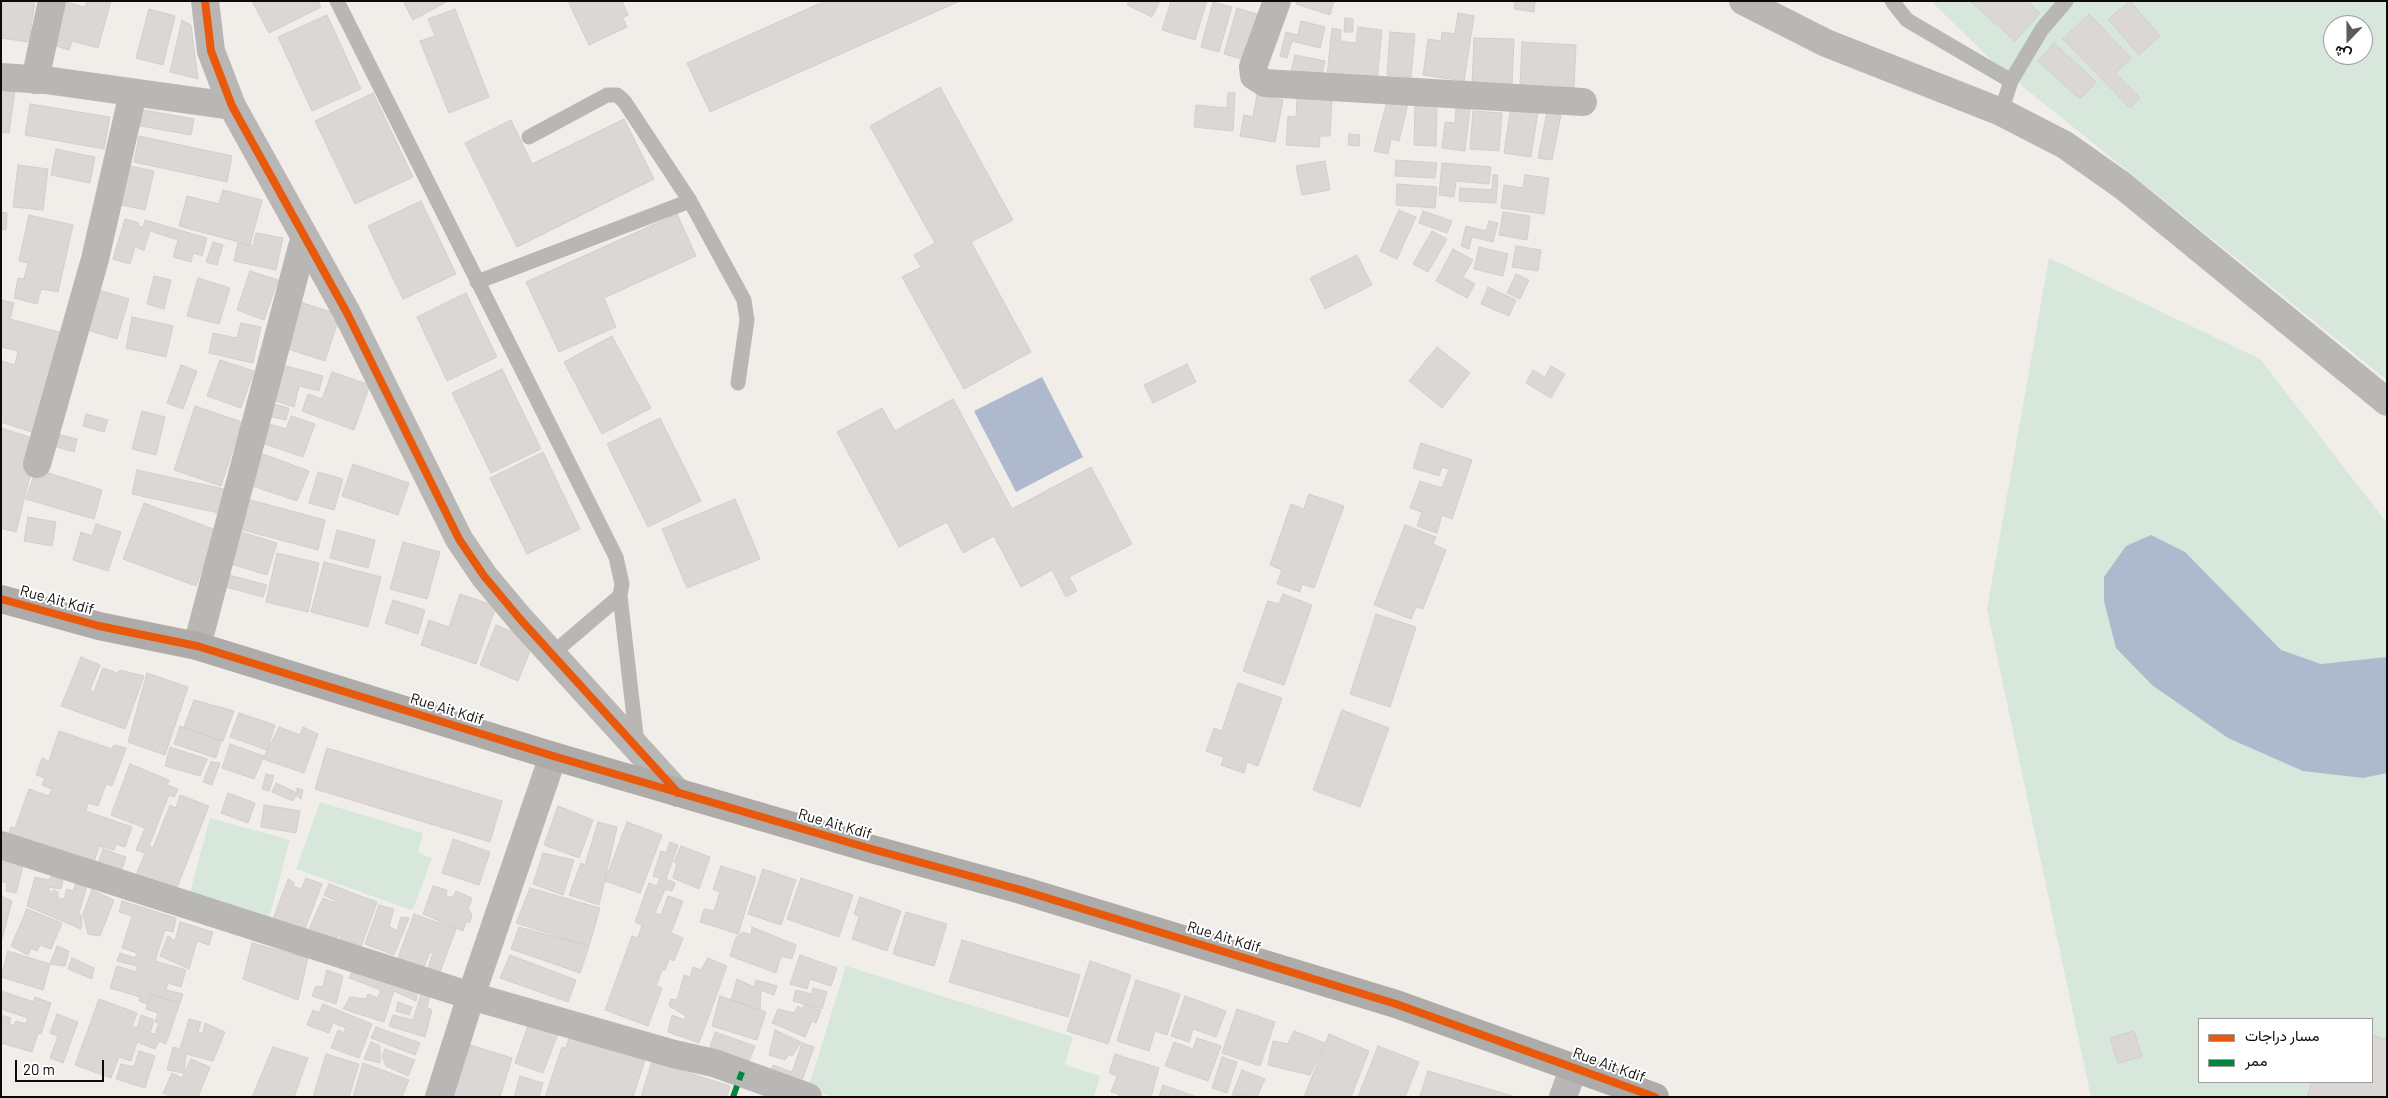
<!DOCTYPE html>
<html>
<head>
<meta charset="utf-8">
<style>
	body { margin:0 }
	#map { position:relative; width:2388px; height:1098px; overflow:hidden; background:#f1eeea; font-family:Barlow,Vazirmatn,sans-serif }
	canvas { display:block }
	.frame { position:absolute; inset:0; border:2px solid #0d0b09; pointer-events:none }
	.legend { position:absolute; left:2198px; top:1018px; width:175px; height:65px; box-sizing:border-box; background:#fff; border:1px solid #9e9d9d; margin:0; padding:6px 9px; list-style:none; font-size:15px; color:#0d0b09 }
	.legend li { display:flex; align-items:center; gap:10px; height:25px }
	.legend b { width:25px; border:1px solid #9e9d9d }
	.north { position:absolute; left:2323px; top:15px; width:50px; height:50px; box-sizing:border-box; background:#fff; border:1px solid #9e9d9d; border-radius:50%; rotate:202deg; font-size:14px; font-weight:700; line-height:20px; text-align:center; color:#0d0b09 }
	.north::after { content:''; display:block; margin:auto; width:18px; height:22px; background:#5d5a58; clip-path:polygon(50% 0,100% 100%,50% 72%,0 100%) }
	.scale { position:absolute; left:15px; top:1060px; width:89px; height:22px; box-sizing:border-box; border:2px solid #0d0b09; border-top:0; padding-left:6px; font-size:15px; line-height:18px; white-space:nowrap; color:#0d0b09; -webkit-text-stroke:4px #fff; paint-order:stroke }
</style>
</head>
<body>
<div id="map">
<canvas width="2388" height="1098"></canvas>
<div class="frame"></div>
<ul class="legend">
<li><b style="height:6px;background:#e8590c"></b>مسار دراجات</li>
<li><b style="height:6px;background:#00873e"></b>ممر</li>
</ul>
<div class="north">ش</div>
<div class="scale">20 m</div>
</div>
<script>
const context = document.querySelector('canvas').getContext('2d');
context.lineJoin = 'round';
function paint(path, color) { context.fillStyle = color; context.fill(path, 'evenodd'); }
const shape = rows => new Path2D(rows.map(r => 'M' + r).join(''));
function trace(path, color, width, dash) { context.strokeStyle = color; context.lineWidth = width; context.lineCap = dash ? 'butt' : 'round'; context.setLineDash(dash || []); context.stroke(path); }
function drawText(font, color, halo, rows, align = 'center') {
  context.font = font + ' Barlow,sans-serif'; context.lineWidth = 4; context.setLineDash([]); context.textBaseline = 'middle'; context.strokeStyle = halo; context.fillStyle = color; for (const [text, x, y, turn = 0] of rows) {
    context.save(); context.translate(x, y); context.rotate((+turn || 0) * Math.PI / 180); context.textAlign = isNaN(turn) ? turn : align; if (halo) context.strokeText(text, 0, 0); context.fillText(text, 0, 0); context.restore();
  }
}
const green = shape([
	[1931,1,2387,1,2387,380,1995,64],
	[2333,25,2363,25,2363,55,2333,55],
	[2049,258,2260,359,2387,523,2387,1097,2091,1097,1987,609],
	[2199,1019,2372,1019,2372,1082,2199,1082],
	[320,802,423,833,418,853,432,858,414,907,411,910,296,869],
	[210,818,290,840,269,919,189,896],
	[846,966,1073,1037,1065,1065,1100,1076,1094,1097,832,1097,808,1089]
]);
const water = shape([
	[1042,377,1083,457,1016,492,974,411],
	[2151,535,2185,552,2281,650,2321,664,2387,657,2387,773,2363,778,2303,771,2228,738,2152,685,2116,648,2104,601,2104,577,2126,546]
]);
const building = shape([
	[1,1,35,1,29,42,1,38,1,1],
	[87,1,111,1,98,48,72,41,69,50,53,45,65,2,85,7,87,1],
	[252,1,318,1,321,7,269,33,252,1],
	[403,1,448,1,413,20,403,1],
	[568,1,622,1,628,15,623,18,627,27,589,45,568,1],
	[825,1,960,1,710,112,687,63,825,1],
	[1129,1,1160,1,1152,17,1127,5,1129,1],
	[1171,1,1207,1,1195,40,1162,30,1171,1],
	[1297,1,1334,1,1330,15,1296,4,1297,1],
	[1515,1,1535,1,1534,12,1514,9,1515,1],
	[1970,1,2027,1,2040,13,2015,41,1970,1],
	[2130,1,2160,36,2139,55,2108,19,2130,1],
	[1213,2,1232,7,1219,52,1201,47,1213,2],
	[1237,8,1257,14,1245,60,1224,54,1237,8],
	[149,9,175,16,163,65,136,58,149,9],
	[455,9,489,97,449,113,420,41,435,36,428,19,455,9],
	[1458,13,1474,16,1464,81,1423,75,1428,39,1441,41,1442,32,1455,34,1458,13],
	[2089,14,2131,58,2115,73,2140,98,2130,108,2063,39,2089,14],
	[327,15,361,89,312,111,278,37,327,15],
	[1345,18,1353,19,1353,32,1344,32,1345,18],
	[182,20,191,25,198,79,170,72,182,20],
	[1301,21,1325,27,1320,48,1292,41,1287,58,1280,56,1286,32,1298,35,1301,21],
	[1358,27,1382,30,1377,81,1327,76,1332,28,1341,30,1340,41,1356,43,1358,27],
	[1390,32,1415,34,1411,77,1387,75,1390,32],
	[1474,38,1514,39,1512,87,1472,85,1474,38],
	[1522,42,1576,45,1574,88,1520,85,1522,42],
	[2054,43,2096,82,2080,99,2038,61,2054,43],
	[1295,55,1325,61,1321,79,1291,72,1295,55],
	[1,87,15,89,9,133,1,132,1,87],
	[940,87,1013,220,971,242,1031,352,964,389,902,277,921,267,914,255,935,243,870,126,940,87],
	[373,93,413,177,355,204,315,121,373,93],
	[1228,93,1235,93,1233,131,1194,127,1196,105,1227,108,1228,93],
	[1389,94,1409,99,1399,141,1391,139,1388,154,1374,151,1389,94],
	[1257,95,1283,100,1275,142,1240,136,1244,115,1253,117,1257,95],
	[1297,98,1332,100,1330,136,1320,136,1319,147,1286,145,1288,116,1296,117,1297,98],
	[30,104,110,117,104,149,25,135,30,104],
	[1415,105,1437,105,1436,146,1414,145,1415,105],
	[1511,106,1538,111,1531,157,1504,153,1511,106],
	[1456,107,1470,109,1465,151,1442,148,1445,122,1455,123,1456,107],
	[138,109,194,119,191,135,135,125,138,109],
	[1473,111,1502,113,1499,151,1470,149,1473,111],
	[1547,112,1561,115,1552,160,1538,158,1547,112],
	[624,119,654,179,517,247,465,143,511,120,532,164,624,119],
	[1349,134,1360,135,1359,146,1348,145,1349,134],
	[139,136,232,156,227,182,134,162,139,136],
	[56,149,95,157,90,183,51,175,56,149],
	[1396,160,1437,163,1435,178,1395,176,1396,160],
	[1325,161,1330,190,1302,195,1296,166,1325,161],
	[1442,163,1491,167,1489,184,1456,181,1454,197,1439,195,1442,163],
	[18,165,48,169,43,210,13,207,18,165],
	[126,165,154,171,145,210,117,204,126,165],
	[1493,175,1498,175,1496,203,1459,201,1460,188,1492,190,1493,175],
	[1525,175,1549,178,1544,214,1501,208,1504,185,1523,188,1525,175],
	[1397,184,1437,187,1435,208,1396,205,1397,184],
	[223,190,262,200,250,245,179,226,187,196,219,204,223,190],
	[421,201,456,274,403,299,368,226,421,201],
	[1399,210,1416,217,1397,259,1380,251,1399,210],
	[1423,211,1452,221,1447,233,1419,223,1423,211],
	[1,212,7,213,6,230,1,229,1,212],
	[1503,212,1530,216,1527,240,1499,235,1503,212],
	[677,214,696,256,604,298,616,327,559,352,526,282,677,214],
	[29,215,73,225,58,292,41,289,37,304,14,298,18,278,24,279,28,263,19,261,29,215],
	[125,219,139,223,138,226,143,227,145,220,207,238,202,256,193,253,191,262,173,257,178,240,150,231,144,250,135,247,130,264,113,259,125,219],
	[1489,221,1498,223,1493,242,1472,237,1469,249,1461,246,1466,226,1486,231,1489,221],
	[1432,231,1447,239,1428,272,1413,264,1432,231],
	[256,233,283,238,276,270,234,261,238,243,253,246,256,233],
	[213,242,223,245,217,265,206,262,213,242],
	[1516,246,1541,250,1538,271,1512,267,1516,246],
	[1479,247,1508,254,1503,276,1474,269,1479,247],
	[1453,249,1473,260,1463,277,1475,284,1467,298,1436,281,1453,249],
	[1357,255,1372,285,1325,309,1310,278,1357,255],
	[250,271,278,280,264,320,237,310,250,271],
	[1516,274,1529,280,1520,299,1507,293,1516,274],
	[154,276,171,280,164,309,147,304,154,276],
	[198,278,230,288,219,324,187,316,198,278],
	[1488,287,1516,300,1509,316,1481,304,1488,287],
	[96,289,129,299,117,339,84,329,96,289],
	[466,293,497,357,447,381,417,317,466,293],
	[1,300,14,303,10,319,66,334,41,435,1,422,1,361,15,365,18,351,1,347,1,300],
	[300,302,340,315,325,361,285,348,300,302],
	[132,317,173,326,166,357,126,348,132,317],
	[241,323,261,327,253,363,209,353,213,333,237,338,241,323],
	[612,336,651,408,602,434,564,362,612,336],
	[1437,347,1470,373,1442,408,1409,381,1437,347],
	[220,360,254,371,241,408,207,396,220,360],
	[1187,364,1196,382,1153,403,1144,385,1187,364],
	[181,365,197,371,183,409,167,403,181,365],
	[283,365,323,376,319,391,299,386,294,407,273,400,283,365],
	[1551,366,1565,374,1551,398,1526,383,1533,370,1545,377,1551,366],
	[502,369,541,449,491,473,452,393,502,369],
	[332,372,370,385,354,430,302,411,308,394,322,399,332,372],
	[953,399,1012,509,1091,467,1132,544,1069,577,1077,591,1066,597,1052,570,1021,587,994,536,963,553,947,522,899,547,837,432,882,408,895,431,953,399],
	[270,403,289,408,286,420,268,416,270,403],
	[195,406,242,422,221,486,174,470,195,406],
	[142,411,165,417,156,455,132,449,142,411],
	[86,414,108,420,104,432,83,426,86,414],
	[291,416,315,424,303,457,262,443,269,424,286,429,291,416],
	[660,418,701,501,648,527,607,444,660,418],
	[1,428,39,440,16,532,1,528,1,428],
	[50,432,77,439,74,452,47,444,50,432],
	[1421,443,1472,460,1452,519,1442,515,1437,533,1417,526,1422,512,1410,508,1420,481,1442,488,1449,469,1442,467,1439,476,1413,468,1421,443],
	[543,452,580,529,527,554,490,478,543,452],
	[263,454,309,471,297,501,252,486,263,454],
	[353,464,409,483,398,515,342,496,353,464],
	[36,469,102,490,94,519,26,499,36,469],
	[137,470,224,489,219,513,132,494,137,470],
	[318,472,343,479,334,510,309,503,318,472],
	[1309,494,1344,506,1314,588,1302,584,1300,592,1277,584,1282,570,1270,565,1291,504,1304,509,1309,494],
	[247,499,325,520,318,550,239,529,247,499],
	[735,499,760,559,687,588,662,529,735,499],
	[144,503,216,530,196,586,123,559,144,503],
	[28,517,56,522,52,546,24,541,28,517],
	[96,524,121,532,108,571,73,560,81,532,92,536,96,524],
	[1405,525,1436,537,1433,544,1446,550,1423,609,1416,607,1411,619,1374,605,1405,525],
	[337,530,375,540,368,568,330,558,337,530],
	[241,532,277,543,267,575,231,564,241,532],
	[403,542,440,552,427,599,390,589,403,542],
	[277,553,319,563,308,612,266,602,277,553],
	[324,562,381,577,368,627,311,612,324,562],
	[229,575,267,585,263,597,226,587,229,575],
	[460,594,496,606,476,664,421,645,429,620,449,627,460,594],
	[1283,594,1312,605,1284,685,1243,671,1268,601,1279,604,1283,594],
	[393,600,425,610,418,634,385,623,393,600],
	[1376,614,1416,627,1390,707,1350,694,1376,614],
	[496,625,534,641,518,681,480,665,496,625],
	[81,657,100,665,90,690,94,692,103,668,117,673,120,670,144,676,125,729,61,706,81,657],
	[147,673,188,687,165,755,128,742,147,673],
	[1238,683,1282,698,1258,766,1247,762,1244,773,1221,765,1224,757,1206,751,1214,728,1222,731,1238,683],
	[194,700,234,711,223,741,184,727,194,700],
	[1342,710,1389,728,1360,807,1313,790,1342,710],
	[239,713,275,725,267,750,230,737,239,713],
	[180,726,221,741,216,758,174,744,180,726],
	[279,727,300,735,303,727,318,734,304,773,263,759,279,727],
	[59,731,112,749,114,745,126,748,112,786,106,784,98,806,88,803,86,811,132,827,125,847,116,844,114,850,99,846,93,865,7,839,11,827,15,828,29,789,49,796,52,789,42,785,45,778,36,775,42,758,49,761,59,731],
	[230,744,264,756,254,779,222,768,230,744],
	[170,747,207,759,200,776,165,766,170,747],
	[327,748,502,801,490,842,315,789,327,748],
	[211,762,220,763,212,785,203,782,211,762],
	[130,764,169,780,167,785,178,789,174,797,169,795,149,846,153,848,170,805,176,808,180,795,209,806,174,895,134,880,145,853,136,850,145,828,111,815,130,764],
	[266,774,274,776,269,791,262,789,266,774],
	[276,783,297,793,297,788,303,790,301,799,296,795,293,801,272,792,276,783],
	[228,793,255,803,248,823,221,813,228,793],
	[264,805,300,811,296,833,261,827,264,805],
	[558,806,593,820,579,858,544,845,558,806],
	[598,822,617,827,599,905,569,895,581,863,585,865,598,822],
	[627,822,662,835,640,893,605,881,627,822],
	[453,839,490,852,479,885,442,873,453,839],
	[670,842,678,845,666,879,675,883,672,891,665,889,655,913,661,915,668,896,683,901,671,933,683,938,674,961,669,959,665,970,662,970,656,986,662,988,648,1026,605,1010,632,936,638,938,642,925,635,922,649,883,657,886,660,878,653,876,661,851,666,853,670,842],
	[681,846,710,857,699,889,673,878,677,863,674,862,681,846],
	[103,849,126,857,120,875,97,866,103,849],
	[543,853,574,860,563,895,533,884,543,853],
	[1,860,23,866,16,893,6,891,7,883,1,881,1,860],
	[721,866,756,877,738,934,700,922,704,909,714,911,720,892,713,889,721,866],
	[763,869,796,880,781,925,748,914,763,869],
	[52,876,63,880,61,889,48,887,52,895,53,890,58,892,58,898,64,899,67,889,73,891,76,883,87,886,79,913,82,916,81,929,27,906,35,877,48,880,52,876],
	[306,878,322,884,305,929,273,919,288,879,294,883,293,886,301,889,306,878],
	[801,878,853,895,839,937,787,919,801,878],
	[329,884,377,902,361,947,340,941,341,936,339,935,336,940,326,935,324,939,307,933,323,898,336,903,336,901,324,895,329,884],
	[433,886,447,890,446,897,453,897,456,891,472,898,468,909,472,914,470,922,466,922,463,931,423,914,433,886],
	[530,888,600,908,589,946,516,923,530,888],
	[92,890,114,900,100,936,88,934,83,914,92,890],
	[1,896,12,901,2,939,1,939,1,896],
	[860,897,901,911,887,951,852,939,859,917,854,914,860,897],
	[122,901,176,918,173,932,165,930,155,961,186,970,181,987,168,983,166,990,183,994,180,1003,150,994,147,1004,139,1001,140,997,110,988,117,966,136,972,137,966,117,961,120,953,135,958,137,953,122,948,132,916,119,912,122,901],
	[379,905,394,909,389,926,397,931,401,917,409,918,394,955,365,944,379,905],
	[27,909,62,923,51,949,40,945,37,951,31,948,28,955,11,946,27,909],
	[906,912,947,924,934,966,893,954,906,912],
	[414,914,456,929,440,972,428,968,433,953,430,952,424,967,398,958,414,914],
	[180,922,213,932,209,945,197,941,189,969,160,956,168,936,175,941,180,922],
	[519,927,589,946,580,973,511,949,519,927],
	[752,927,796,945,792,959,781,956,776,973,730,956,736,937,743,932,751,935,752,927],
	[962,940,1080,975,1068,1017,949,982,962,940],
	[252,943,308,958,298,1000,243,979,252,943],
	[57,946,69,951,65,966,50,964,57,946],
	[8,951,50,964,43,990,1,977,8,951],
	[510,955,576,980,568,1002,500,978,510,955],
	[800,955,837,968,831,986,810,979,807,989,790,984,800,955],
	[72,958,94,968,92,979,68,969,72,958],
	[708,958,727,966,699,1043,668,1032,672,1015,685,1020,686,1016,669,1006,671,999,677,1000,684,975,690,977,693,967,701,970,708,958],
	[1090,961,1131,975,1108,1044,1067,1031,1090,961],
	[354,966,419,983,416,1001,394,991,384,1022,343,1009,350,997,366,999,368,994,378,998,381,990,349,978,354,966],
	[327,970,343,976,336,1004,312,996,316,986,323,987,327,970],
	[737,979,754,987,756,980,777,986,774,995,761,990,760,1010,731,1000,737,979],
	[1136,980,1180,994,1167,1035,1155,1031,1149,1051,1117,1041,1136,980],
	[813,988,827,992,822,1009,793,1001,796,990,812,994,813,988],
	[1,991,34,1002,35,997,51,1003,41,1034,38,1033,32,1052,1,1043,1,1015,11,1018,9,1024,14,1025,16,1021,26,1024,28,1018,1,1009,1,991],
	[422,991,431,991,427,1007,432,1010,425,1037,389,1026,393,1015,413,1020,422,991],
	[151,995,180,1003,166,1044,159,1041,155,1049,137,1042,131,1061,119,1057,111,1078,75,1065,99,999,137,1013,132,1026,137,1028,141,1015,154,1020,150,1033,155,1034,159,1023,155,1022,158,1013,146,1009,151,995],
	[720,996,766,1012,757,1040,712,1026,720,996],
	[1185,996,1226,1011,1216,1037,1193,1029,1189,1042,1171,1036,1185,996],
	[398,1002,412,1007,409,1015,396,1011,398,1002],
	[323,1004,372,1024,359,1058,331,1048,338,1030,344,1033,346,1028,333,1023,329,1033,307,1025,313,1010,319,1013,323,1004],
	[805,1004,821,1011,816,1023,812,1021,805,1037,772,1023,778,1009,794,1013,798,1006,802,1009,805,1004],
	[1237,1009,1275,1022,1260,1066,1222,1053,1237,1009],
	[57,1014,78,1022,63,1063,50,1058,58,1036,50,1033,57,1014],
	[189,1019,201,1022,198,1032,203,1034,205,1023,225,1032,213,1061,186,1054,184,1073,167,1070,173,1047,180,1049,189,1019],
	[530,1020,559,1031,543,1073,515,1063,530,1020],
	[376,1027,420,1043,415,1055,371,1038,376,1027],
	[775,1030,801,1042,792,1056,789,1054,785,1060,769,1055,775,1030],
	[1294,1031,1325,1043,1310,1075,1268,1065,1273,1041,1288,1044,1294,1031],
	[2134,1031,2142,1057,2118,1063,2110,1038,2134,1031],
	[571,1032,646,1057,633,1097,545,1097,562,1047,566,1048,571,1032],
	[715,1032,755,1046,749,1061,710,1047,715,1032],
	[1329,1034,1369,1051,1351,1097,1304,1097,1329,1034],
	[2372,1035,2387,1040,2387,1097,2307,1097,2312,1082,2372,1082,2372,1035],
	[1197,1038,1221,1046,1208,1081,1165,1066,1174,1042,1193,1049,1197,1038],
	[371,1042,380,1046,380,1063,364,1059,371,1042],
	[802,1043,814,1047,800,1086,769,1075,773,1065,792,1072,802,1043],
	[467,1044,512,1058,500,1097,451,1097,467,1044],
	[1378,1046,1419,1062,1405,1097,1358,1097,1378,1046],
	[273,1047,308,1058,294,1097,252,1097,273,1047],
	[385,1049,415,1060,408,1076,386,1066,382,1056,385,1049],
	[139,1051,155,1056,145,1088,116,1079,121,1064,134,1067,139,1051],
	[326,1054,359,1064,349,1097,313,1097,326,1054],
	[1115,1054,1159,1068,1151,1097,1118,1097,1119,1094,1111,1092,1117,1076,1109,1073,1115,1054],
	[1222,1057,1237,1062,1227,1093,1212,1088,1222,1057],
	[191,1059,210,1067,198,1097,172,1097,163,1093,172,1073,182,1078,191,1059],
	[652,1061,730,1086,727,1097,641,1097,652,1061],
	[363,1063,409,1080,402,1097,353,1097,363,1063],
	[1242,1070,1265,1079,1257,1097,1232,1095,1242,1070],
	[1428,1071,1516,1097,1415,1097,1420,1096,1428,1071],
	[520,1076,543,1083,539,1097,514,1097,520,1076],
	[1163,1085,1197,1097,1159,1097,1163,1085]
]);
const lane = shape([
	[337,1,616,557,622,584,620,596,637,744],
	[1892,1,1907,20,2011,81],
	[2001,112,2011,81,2042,29,2066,1],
	[529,137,607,95,617,95,624,101,690,201,744,300,747,320,738,383],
	[477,282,690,201],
	[552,654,620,596]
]);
const street = shape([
	[205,1,211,51,232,106,347,313,459,539,484,576,520,619,678,793],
	[1277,1,1253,67,1254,76,1265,83,1583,102],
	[1743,1,1826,43,2001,112,2065,145,2123,186,2387,402],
	[1,77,45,80,232,106],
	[35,80,52,1],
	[37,464,95,259,133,93],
	[197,646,304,239],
	[1,845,471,996,674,1054,714,1063,808,1097],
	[439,1097,471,996,553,756],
	[1563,1097,1574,1067]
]);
const secondary = shape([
	[1,599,99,626,197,646,553,756,868,848,1021,890,1396,1004,1655,1097]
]);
const quiet = shape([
	[733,1097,742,1072]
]);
const cycleway = shape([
	[205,1,211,51,232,106,347,313,459,539,484,576,520,619,678,793],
	[1,599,99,626,197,646,553,756,868,848,1021,890,1396,1004,1655,1097]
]);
const streetNames = [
	["Rue Ait Kdif",57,600,15],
	["Rue Ait Kdif",447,709,17],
	["Rue Ait Kdif",835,824,16],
	["Rue Ait Kdif",1224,937,17],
	["Rue Ait Kdif",1609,1065,20]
];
paint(green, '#d7e7db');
paint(water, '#aeb9cd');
paint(building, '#dbd7d5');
trace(building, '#d1cecb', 1);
trace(lane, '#b8b7b5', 15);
trace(street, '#b8b7b5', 28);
trace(secondary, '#aeacaa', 28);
trace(quiet, '#00873e', 6, [12, 6]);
trace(cycleway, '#e8590c', 8);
drawText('15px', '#0d0b09', '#fff', streetNames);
</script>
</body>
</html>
